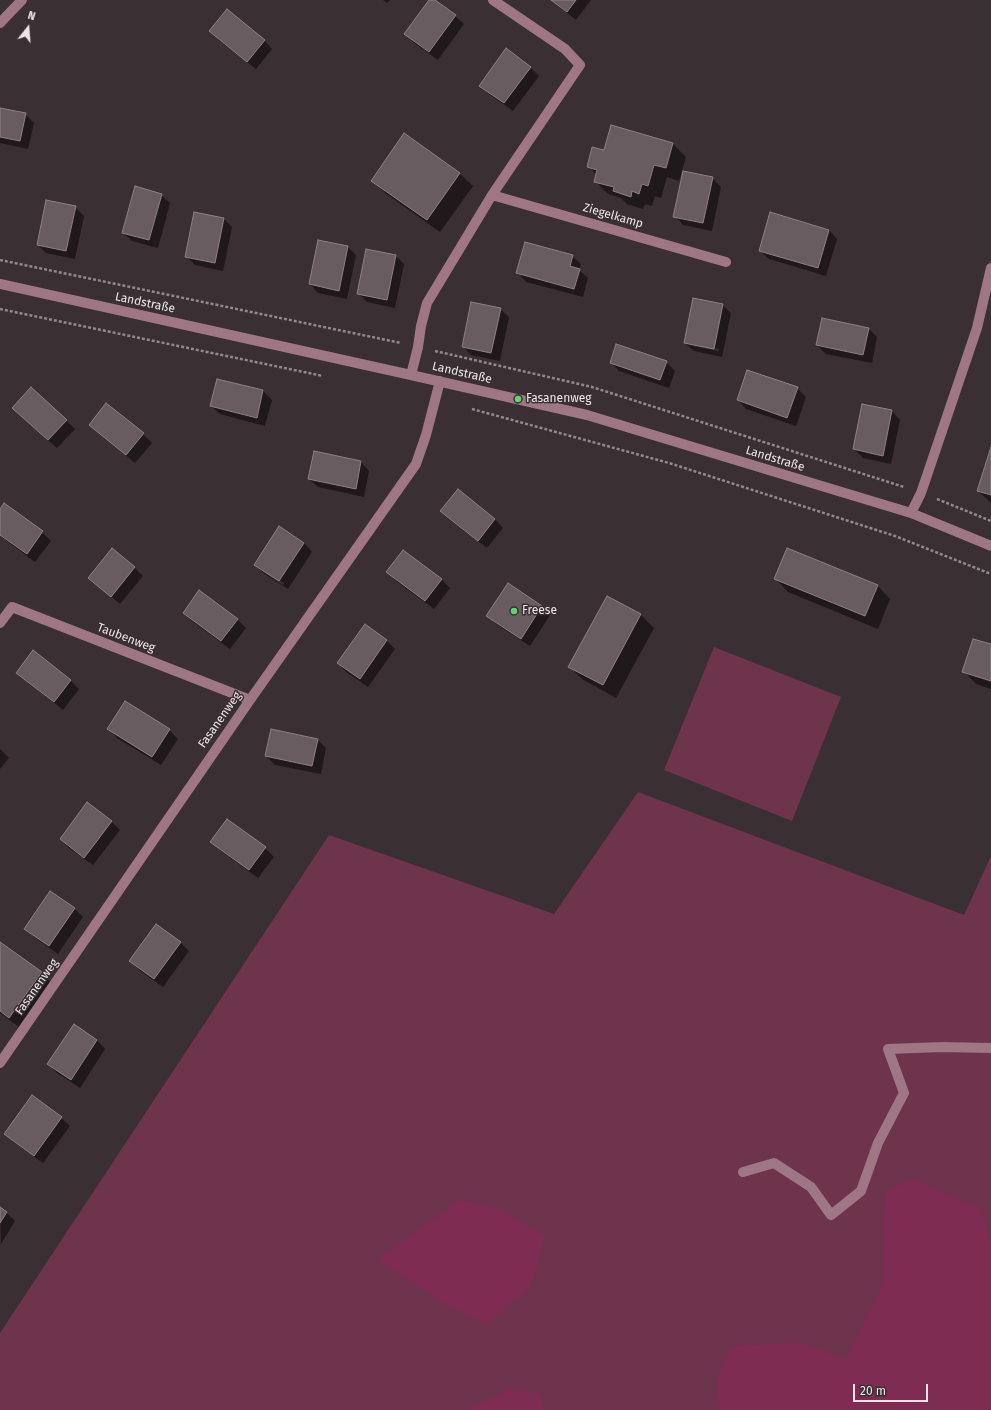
<!DOCTYPE html>
<html>
<head>
<meta charset="utf-8">
<style>
	body { margin:0 }
	#map { position:relative; width:991px; height:1410px; overflow:hidden; background:#3a2f33; font-family:"Fira Sans",sans-serif }
	canvas { display:block }
	.north { position:absolute; left:8px; top:8px; width:40px; height:40px; -webkit-text-stroke:3px #3a2f33; paint-order:stroke; rotate:17deg; font-size:11px; font-weight:700; line-height:16px; text-align:center; color:#ece5e7 }
	.north::after { content:''; display:block; margin:auto; width:14px; height:18px; background:#ece5e7; clip-path:polygon(50% 0,100% 100%,50% 72%,0 100%) }
	.scale { position:absolute; left:853px; top:1384px; width:75px; height:18px; box-sizing:border-box; border:2px solid #ece5e7; border-top:0; padding-left:5px; font-size:12px; line-height:14px; white-space:nowrap; color:#ece5e7; -webkit-text-stroke:3px #3a2f33; paint-order:stroke }
</style>
</head>
<body>
<div id="map">
<canvas width="991" height="1410"></canvas>
<div class="north">N</div>
<div class="scale">20 m</div>
</div>
<script>
const context = document.querySelector('canvas').getContext('2d');
context.lineJoin = 'round';
function paint(path, color) { context.fillStyle = color; context.fill(path, 'evenodd'); }
const shape = rows => new Path2D(rows.map(r => 'M' + r).join(''));
function trace(path, color, width, dash) { context.strokeStyle = color; context.lineWidth = width; context.lineCap = dash ? 'butt' : 'round'; context.setLineDash(dash || []); context.stroke(path); }
function drawText(font, color, halo, rows, align = 'center') {
  context.font = font + ' "Fira Sans",sans-serif'; context.lineWidth = 3; context.setLineDash([]); context.textBaseline = 'middle'; context.strokeStyle = halo; context.fillStyle = color; for (const [text, x, y, turn = 0] of rows) {
    context.save(); context.translate(x, y); context.rotate((+turn || 0) * Math.PI / 180); context.textAlign = isNaN(turn) ? turn : align; if (halo) context.strokeText(text, 0, 0); context.fillText(text, 0, 0); context.restore();
  }
}
const green = shape([
	[714,647,841,697,792,821,664,770],
	[638,792,964,915,991,856,991,1410,0,1410,0,1333,329,835,554,914]
]);
const water = shape([
	[912,1179,981,1209,991,1241,991,1410,719,1410,717,1382,731,1346,800,1343,846,1359,882,1286,885,1192],
	[460,1200,499,1208,545,1236,531,1286,488,1324,443,1303,378,1259],
	[510,1389,542,1394,542,1410,466,1410]
]);
const shadow = shape([
	[383,0,390,0,387,3],
	[430,0,433,0,455,16,464,24,438,60,414,43,405,34],
	[551,0,591,0,576,20],
	[211,31,264,40,272,49,256,69,219,40],
	[530,67,539,76,513,111,489,94,480,85],
	[0,109,25,114,34,123,28,149,0,143],
	[405,134,460,174,473,186,440,232,385,193,372,180],
	[673,144,686,157,679,181,667,177,661,198,655,196,652,206,645,204,643,209,627,204,621,198,608,194,595,181,597,175,588,166,605,151],
	[712,178,721,187,712,231,683,225,675,216],
	[161,195,170,203,158,248,132,241,123,233],
	[75,207,84,216,75,259,46,253,38,245],
	[224,219,232,227,223,271,195,265,186,256],
	[829,230,837,239,826,276,769,259,760,251],
	[348,247,356,255,347,299,318,293,310,284],
	[396,256,404,264,395,308,367,302,358,293],
	[572,256,581,264,579,270,588,278,583,297,526,282,518,273],
	[722,305,731,313,722,357,694,351,685,343],
	[693,344,719,349,718,351,693,346],
	[500,309,509,317,500,361,471,355,463,347],
	[868,328,877,337,872,363,826,354,817,345],
	[611,362,666,362,675,371,669,388,619,371],
	[217,380,263,391,272,400,265,426,220,414,211,406],
	[797,388,806,397,796,426,746,409,738,400],
	[107,405,143,434,152,443,135,463,90,425],
	[863,405,892,411,900,420,891,464,863,458,854,449],
	[22,417,66,420,75,429,57,448],
	[991,450,991,503,978,491],
	[315,453,361,462,369,471,364,497,318,487,309,479],
	[4,505,42,532,51,541,35,562,0,536,0,510],
	[442,511,495,519,503,528,487,548,450,519],
	[304,543,312,552,288,589,263,573,255,565],
	[263,570,284,583,283,585,263,572],
	[134,567,143,576,120,604,89,578],
	[388,572,441,579,450,588,434,609,396,581],
	[776,579,878,586,890,599,878,629,788,592],
	[607,597,641,615,654,628,616,698,582,679,569,666],
	[541,607,550,615,530,646,496,624,488,616],
	[184,613,237,619,246,628,230,649,192,621],
	[365,625,387,641,395,649,368,687,346,672,338,663],
	[991,645,991,689,976,684,964,671],
	[33,652,71,681,79,689,63,710,26,681,17,673],
	[109,729,169,730,178,739,161,765,117,738],
	[318,740,326,748,321,774,275,765,266,756],
	[0,749,9,758,0,769],
	[111,821,120,830,93,865,69,848,61,839],
	[212,841,265,848,274,857,258,878,220,850],
	[50,892,75,909,83,917,58,954,34,937,26,929],
	[180,942,189,951,163,987,139,970,131,961],
	[0,943,42,973,54,986,23,1030,0,1013],
	[97,1040,105,1049,80,1088,57,1073,48,1064],
	[61,1118,70,1126,43,1163,14,1142,5,1134],
	[0,1208,7,1213,15,1221,1,1244]
]);
const building = shape([
	[429,0,435,0,456,15,429,52,404,34,429,0],
	[551,0,576,0,567,12,551,0],
	[227,9,265,40,247,62,209,31,227,9],
	[506,48,531,67,504,103,479,86,506,48],
	[0,108,26,113,20,141,0,137,0,108],
	[611,125,673,143,666,168,654,165,648,186,642,184,639,194,632,191,631,197,613,191,614,187,594,182,597,170,587,167,592,147,604,150,611,125],
	[404,133,460,173,427,220,371,181,404,133],
	[683,171,713,177,703,223,673,217,683,171],
	[135,186,162,194,149,240,122,233,135,186],
	[46,200,76,206,66,251,37,245,46,200],
	[194,212,224,218,215,263,185,257,194,212],
	[770,212,829,230,818,268,759,251,770,212],
	[318,240,348,246,339,291,309,284,318,240],
	[525,242,573,255,570,266,580,269,574,289,516,273,525,242],
	[366,249,396,255,387,300,357,294,366,249],
	[693,298,723,304,714,349,684,343,693,298],
	[471,302,501,308,491,353,462,347,471,302],
	[822,318,869,328,863,355,816,345,822,318],
	[616,344,667,361,660,380,610,363,616,344],
	[747,370,798,387,787,418,737,400,747,370],
	[217,379,263,390,257,418,210,406,217,379],
	[31,387,67,420,48,440,12,408,31,387],
	[106,403,144,433,126,455,89,425,106,403],
	[862,404,892,410,883,456,853,449,862,404],
	[991,447,991,495,977,491,991,447],
	[314,451,361,461,356,489,308,479,314,451],
	[458,489,495,519,478,541,440,511,458,489],
	[4,503,43,531,27,554,0,535,0,509,4,503],
	[279,526,304,543,279,581,254,565,279,526],
	[112,548,135,567,111,597,88,578,112,548],
	[787,548,878,585,865,616,774,579,787,548],
	[403,550,442,579,425,601,386,572,403,550],
	[508,583,542,606,521,639,486,616,508,583],
	[199,590,238,619,221,641,183,613,199,590],
	[607,596,641,614,603,685,568,667,607,596],
	[365,624,387,640,360,679,337,663,365,624],
	[973,639,991,644,991,681,962,672,973,639],
	[33,650,71,680,54,702,16,673,33,650],
	[125,701,170,729,152,757,107,729,125,701],
	[271,729,318,739,312,766,265,756,271,729],
	[87,802,112,821,84,858,60,839,87,802],
	[227,819,266,847,249,870,210,842,227,819],
	[50,891,75,908,49,946,24,929,50,891],
	[156,924,181,942,154,979,129,961,156,924],
	[0,942,42,972,9,1018,0,1011,0,942],
	[74,1024,97,1040,71,1080,47,1064,74,1024],
	[32,1095,62,1117,34,1156,4,1134,32,1095],
	[0,1207,7,1212,0,1223,0,1207]
]);
const path = shape([
	[0,260,401,343],
	[0,309,323,376],
	[435,351,592,387,904,487],
	[472,409,669,463,895,536,991,574],
	[937,499,991,521]
]);
const minor = shape([
	[0,23,22,0],
	[492,195,726,262],
	[0,284,411,375,587,415,911,513,991,546],
	[411,375,418,347,421,326,427,303,492,195,580,65,565,49,493,0],
	[911,513,921,493,977,328,991,268],
	[0,623,12,607,250,700],
	[0,1063,250,700,416,464,426,435,440,381],
	[743,1172,774,1163,811,1187,831,1215,861,1191,878,1143,904,1093,888,1049,942,1047,991,1048]
]);
const markers = [
	[518,399,4,"#5fd56b"],
	[514,611,4,"#5fd56b"]
];
const streetNames = [
	["Ziegelkamp",613,216,16],
	["Landstraße",145,303,12],
	["Landstraße",462,373,13],
	["Landstraße",775,459,17],
	["Taubenweg",126,638,21],
	["Fasanenweg",220,720,-55],
	["Fasanenweg",37,987,-55]
];
const poiNames = [
	["Fasanenweg",526,399],
	["Freese",522,611]
];
paint(green, '#6d344c');
paint(water, '#7f2c52');
paint(shadow, '#0007');
paint(building, '#685c60');
trace(building, '#8e8185', 1);
trace(path, '#92898c', 2.5, [3, 2]);
trace(minor, '#9f7684', 10);
for (const [x, y, r, color] of markers) { const dot = new Path2D(); dot.arc(x, y, r, 0, 2 * Math.PI); context.fillStyle = color; context.fill(dot); trace(dot, '#3a2f33', 1.5); }
drawText('12px', '#ece5e7', '#3a2f33', streetNames);
drawText('12px', '#ece5e7', '#3a2f33', poiNames, 'left');
</script>
</body>
</html>
